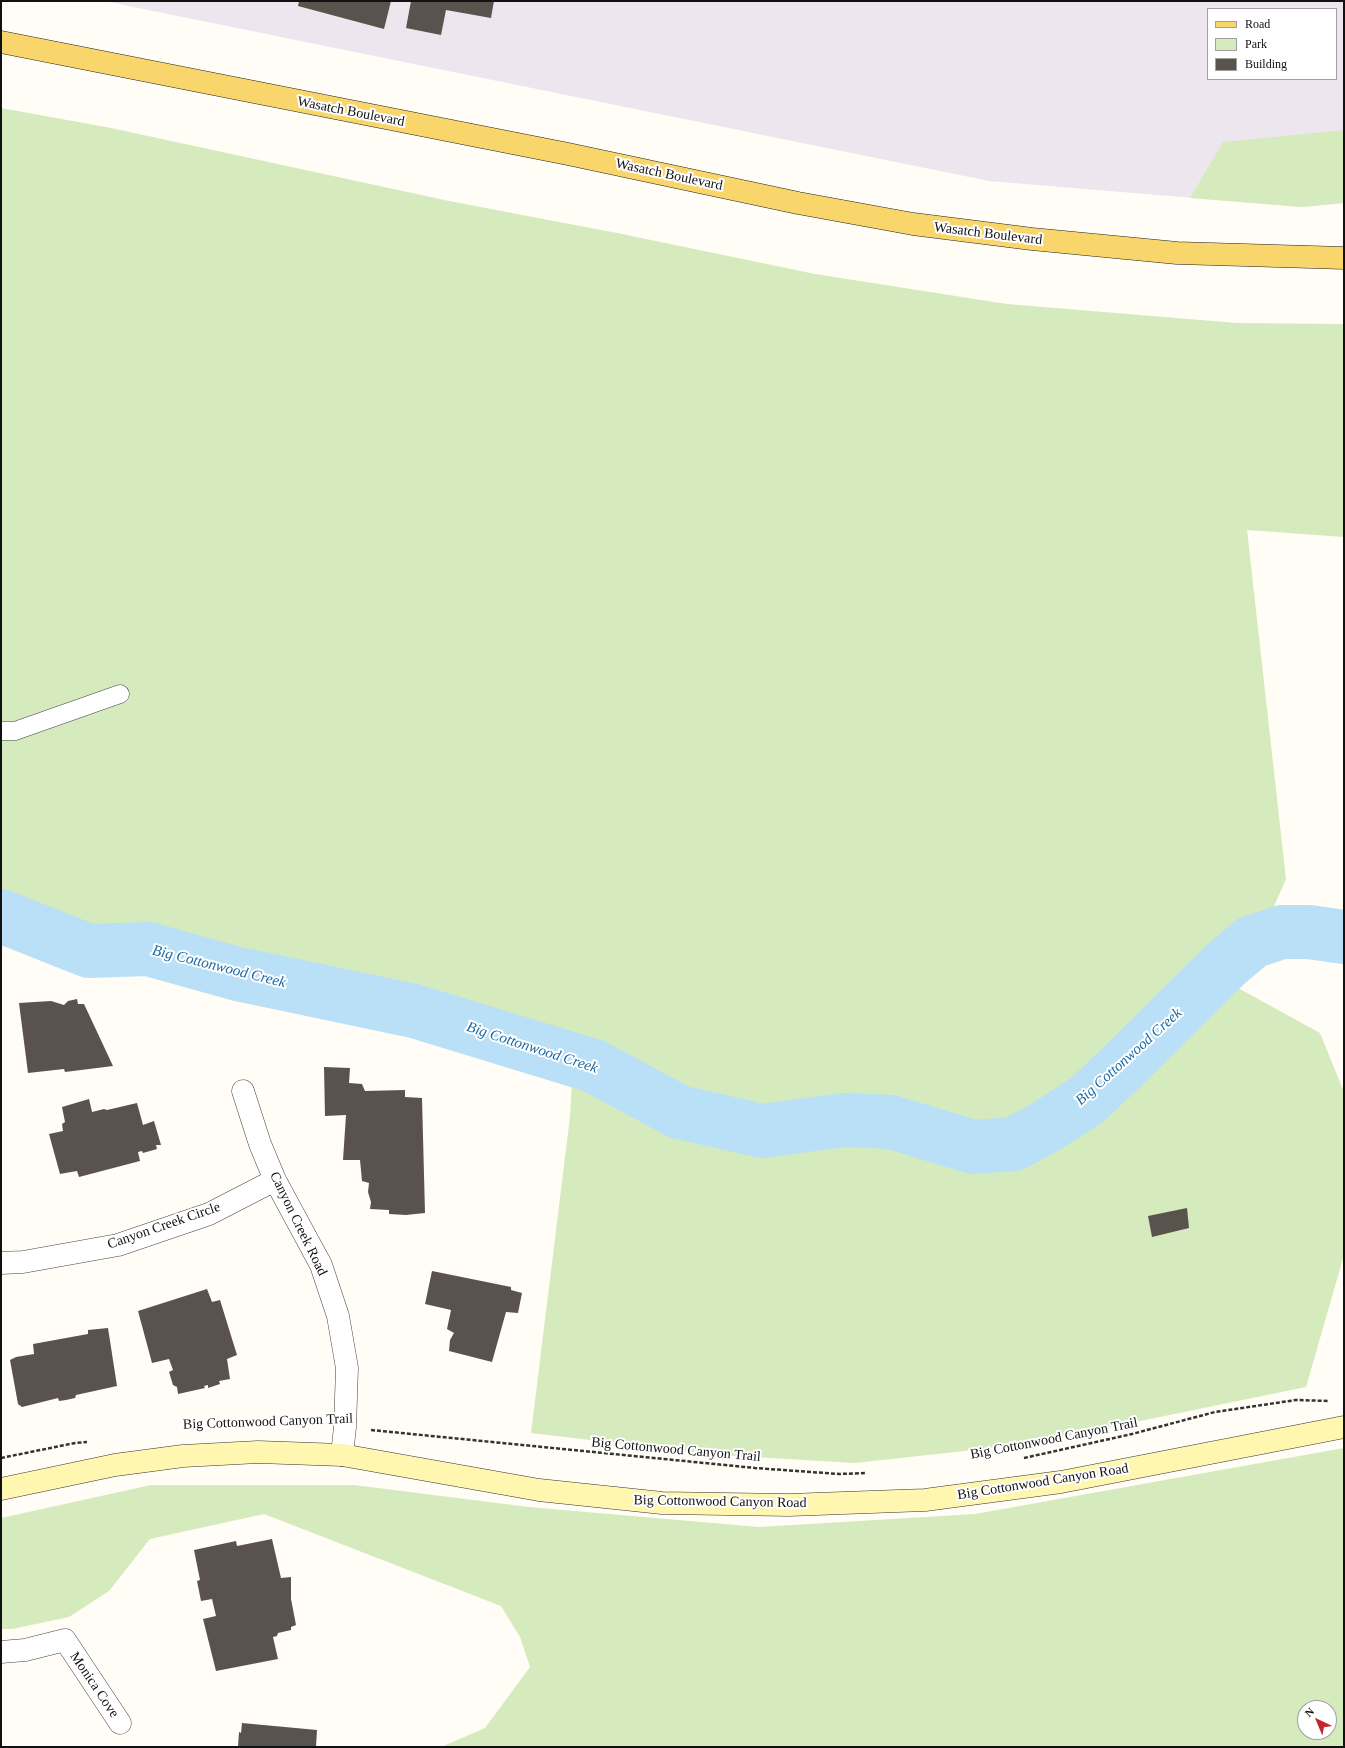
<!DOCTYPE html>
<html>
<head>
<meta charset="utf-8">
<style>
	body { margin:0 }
	#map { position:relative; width:1345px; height:1748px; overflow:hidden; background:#fffdf5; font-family:Georgia,serif }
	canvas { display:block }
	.frame { position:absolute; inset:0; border:2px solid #111; pointer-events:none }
	.legend { position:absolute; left:1207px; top:8px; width:130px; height:72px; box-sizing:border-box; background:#fff; border:1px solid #a0a0a0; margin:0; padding:5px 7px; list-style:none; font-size:12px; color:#111 }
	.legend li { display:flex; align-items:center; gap:8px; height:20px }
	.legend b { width:20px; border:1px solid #a0a0a0 }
	.north { position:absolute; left:1297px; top:1700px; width:40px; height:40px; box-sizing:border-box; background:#fff; border:1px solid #a0a0a0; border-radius:50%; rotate:316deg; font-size:11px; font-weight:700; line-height:16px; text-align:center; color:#111 }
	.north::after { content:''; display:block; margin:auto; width:14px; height:18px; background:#c4262e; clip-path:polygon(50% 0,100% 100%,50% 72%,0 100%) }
</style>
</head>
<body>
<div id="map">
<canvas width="1345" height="1748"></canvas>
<div class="frame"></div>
<ul class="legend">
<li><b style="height:5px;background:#f9d66b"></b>Road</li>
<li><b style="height:11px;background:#d5ebbd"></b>Park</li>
<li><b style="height:11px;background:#5a524d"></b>Building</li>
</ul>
<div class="north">N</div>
</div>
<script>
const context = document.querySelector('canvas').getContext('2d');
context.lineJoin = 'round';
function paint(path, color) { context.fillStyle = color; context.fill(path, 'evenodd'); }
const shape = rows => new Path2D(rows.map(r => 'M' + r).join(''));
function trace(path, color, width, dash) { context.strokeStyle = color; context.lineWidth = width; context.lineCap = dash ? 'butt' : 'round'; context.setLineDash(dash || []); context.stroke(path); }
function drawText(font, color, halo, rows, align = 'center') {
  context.font = font + ' Georgia,serif'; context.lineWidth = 4; context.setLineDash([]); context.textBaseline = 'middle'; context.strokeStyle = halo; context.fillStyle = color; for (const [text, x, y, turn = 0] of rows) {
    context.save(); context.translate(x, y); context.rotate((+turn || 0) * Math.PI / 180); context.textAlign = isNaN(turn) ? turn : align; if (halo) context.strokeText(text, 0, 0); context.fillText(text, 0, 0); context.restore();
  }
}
const industrial = shape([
	[104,1,1344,1,1344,203,1302,207,989,181],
	[1208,9,1336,9,1336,79,1208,79]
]);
const green = shape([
	[1,108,111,128,449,201,622,234,815,274,1007,304,1237,323,1344,324,1344,537,1247,530,1286,879,1238,988,1320,1033,1344,1092,1344,1255,1306,1387,1028,1444,855,1463,719,1455,531,1433,570,1117,573,1063,430,1023,214,978,76,953,1,923],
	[1344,130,1344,203,1302,207,1190,198,1223,142],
	[1344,1448,1344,1747,441,1747,485,1728,530,1667,520,1637,501,1606,264,1514,150,1539,109,1591,69,1617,12,1629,1,1629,1,1518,151,1485,354,1485,529,1507,759,1527,975,1514],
	[1305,1708,1329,1708,1329,1732,1305,1732]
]);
const river = shape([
	[1,916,89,951,148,949,238,974,414,1011,594,1066,679,1112,762,1131,844,1120,891,1122,973,1147,1014,1144,1047,1126,1087,1100,1122,1067,1227,963,1252,942,1282,932,1309,932,1344,937]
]);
const building = shape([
	[299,1,391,1,384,29,298,6],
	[411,1,494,1,491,18,446,10,441,35,406,28],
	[77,999,78,1004,84,1004,113,1066,65,1072,64,1069,28,1073,19,1003,51,1001,64,1005,68,1001],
	[324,1067,350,1068,349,1083,362,1084,365,1091,405,1090,405,1097,422,1098,425,1213,406,1215,389,1214,389,1210,370,1209,371,1202,368,1192,369,1183,362,1181,360,1160,343,1160,346,1115,325,1116],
	[89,1099,92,1112,104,1109,107,1110,137,1103,143,1125,154,1121,161,1145,156,1145,157,1149,143,1153,142,1151,138,1152,140,1161,79,1177,77,1171,60,1174,49,1134,63,1131,62,1124,65,1122,62,1107],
	[1187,1208,1189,1228,1152,1237,1148,1216],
	[432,1271,511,1287,511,1290,522,1293,518,1313,506,1312,492,1362,449,1351,450,1340,454,1333,447,1329,451,1310,425,1304],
	[207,1289,212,1302,220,1300,237,1355,227,1359,230,1379,219,1381,220,1384,208,1388,208,1385,204,1386,205,1388,178,1394,177,1387,173,1385,169,1372,173,1370,169,1359,152,1363,138,1311],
	[108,1328,117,1386,76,1395,75,1398,66,1400,59,1401,58,1398,22,1407,18,1404,10,1360,16,1357,34,1354,33,1344,88,1334,88,1330],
	[272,1539,281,1578,291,1577,291,1599,296,1625,291,1627,291,1630,278,1633,277,1636,273,1637,278,1659,216,1671,203,1619,216,1616,212,1599,201,1601,197,1581,200,1580,194,1550,236,1541,237,1546],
	[242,1723,317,1730,316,1747,238,1747,239,1732,241,1733]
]);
const path = shape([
	[371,1430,755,1468,839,1474,866,1473],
	[1,1458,75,1443,87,1442],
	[1024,1458,1132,1434,1215,1412,1296,1400,1329,1401]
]);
const lane = shape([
	[1,731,15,731,120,694]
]);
const street = shape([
	[243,1091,260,1144,275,1180,321,1265,338,1316,347,1368,345,1427,342,1455],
	[1,1263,23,1262,118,1245,209,1214,275,1180],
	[1,1652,25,1650,65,1640,120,1723]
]);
const secondary = shape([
	[1,1489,115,1465,183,1456,258,1452,342,1455,539,1490,662,1503,789,1505,925,1500,1061,1482,1344,1427]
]);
const primary = shape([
	[1,42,568,154,798,203,913,224,1032,239,1177,253,1344,258]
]);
const streetNames = [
	["Wasatch Boulevard",351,112,11],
	["Wasatch Boulevard",669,175,12],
	["Wasatch Boulevard",988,234,7],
	["Canyon Creek Road",298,1224,64],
	["Canyon Creek Circle",164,1226,-19],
	["Big Cottonwood Canyon Trail",268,1422,-2],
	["Big Cottonwood Canyon Trail",1054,1439,-11],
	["Big Cottonwood Canyon Trail",676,1450,5],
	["Big Cottonwood Canyon Road",1043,1482,-9],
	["Big Cottonwood Canyon Road",720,1502,1],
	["Monica Cove",94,1685,56]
];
const waterNames = [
	["Big Cottonwood Creek",219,967,14],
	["Big Cottonwood Creek",532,1048,18],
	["Big Cottonwood Creek",1129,1057,-42]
];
paint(industrial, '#eee6ef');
paint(green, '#d5ebbd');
trace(river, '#b9e0f7', 54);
paint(building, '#5a524d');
trace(lane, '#444', 19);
trace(street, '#444', 23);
trace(secondary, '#333', 23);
trace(primary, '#222', 23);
trace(path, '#333', 2.5, [4, 2]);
trace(lane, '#fff', 18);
trace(street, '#fff', 22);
trace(secondary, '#fff6b0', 22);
trace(primary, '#f9d66b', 22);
drawText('14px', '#111', '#fff', streetNames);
drawText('italic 15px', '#1768a6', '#fff', waterNames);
</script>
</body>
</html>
